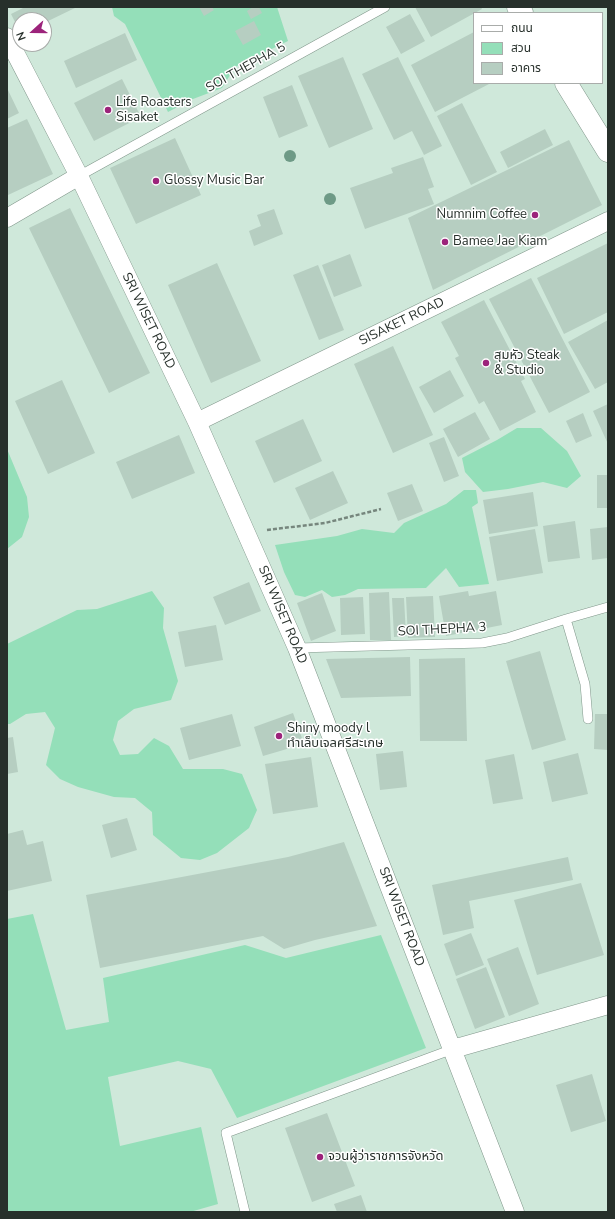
<!DOCTYPE html>
<html>
<head>
<meta charset="utf-8">
<style>
	body { margin:0 }
	#map { position:relative; width:615px; height:1219px; overflow:hidden; background:#cfe8da; font-family:"Nunito Sans","Noto Sans Thai",sans-serif }
	canvas { display:block }
	.frame { position:absolute; inset:0; border:8px solid #27302b; pointer-events:none }
	.legend { position:absolute; left:473px; top:12px; width:130px; height:72px; box-sizing:border-box; background:#fff; border:1px solid #a9acaa; margin:0; padding:5px 7px; list-style:none; font-size:12px; color:#27302b }
	.legend li { display:flex; align-items:center; gap:8px; height:20px }
	.legend b { width:20px; border:1px solid #a9acaa }
	.north { position:absolute; left:12px; top:12px; width:40px; height:40px; box-sizing:border-box; background:#fff; border:1px solid #a9acaa; border-radius:50%; rotate:249deg; font-size:11px; font-weight:700; line-height:16px; text-align:center; color:#27302b }
	.north::after { content:''; display:block; margin:auto; width:14px; height:18px; background:#9c237b; clip-path:polygon(50% 0,100% 100%,50% 72%,0 100%) }
</style>
</head>
<body>
<div id="map">
<canvas width="615" height="1219"></canvas>
<div class="frame"></div>
<ul class="legend">
<li><b style="height:5px;background:#fff"></b>ถนน</li>
<li><b style="height:11px;background:#94dfb9"></b>สวน</li>
<li><b style="height:11px;background:#b6cec1"></b>อาคาร</li>
</ul>
<div class="north">N</div>
</div>
<script>
const context = document.querySelector('canvas').getContext('2d');
context.lineJoin = 'round';
function paint(path, color) { context.fillStyle = color; context.fill(path, 'evenodd'); }
const shape = rows => new Path2D(rows.map(r => 'M' + r).join(''));
function trace(path, color, width, dash) { context.strokeStyle = color; context.lineWidth = width; context.lineCap = dash ? 'butt' : 'round'; context.setLineDash(dash || []); context.stroke(path); }
function drawText(font, color, halo, rows, align = 'center') {
  context.font = font + ' "Nunito Sans","Noto Sans Thai",sans-serif'; context.lineWidth = 3; context.setLineDash([]); context.textBaseline = 'middle'; context.strokeStyle = halo; context.fillStyle = color; for (const [text, x, y, turn = 0] of rows) {
    context.save(); context.translate(x, y); context.rotate((+turn || 0) * Math.PI / 180); context.textAlign = isNaN(turn) ? turn : align; if (halo) context.strokeText(text, 0, 0); context.fillText(text, 0, 0); context.restore();
  }
}
const green = shape([
	[112,7,277,7,288,41,235,67,222,88,193,99,168,112,125,24,114,16],
	[517,428,541,428,567,451,581,476,567,488,543,482,508,489,483,492,465,472,462,458,497,440],
	[7,449,27,497,29,517,22,537,7,549],
	[464,490,476,490,478,503,472,507,489,584,459,587,446,568,426,588,358,589,345,595,332,597,322,590,305,597,295,595,284,572,275,545,337,536,362,529,394,533,404,523,446,504],
	[152,591,164,608,163,628,178,681,171,700,134,709,118,721,113,740,120,755,138,754,154,738,169,746,183,769,223,769,242,774,257,810,249,828,217,853,200,860,181,858,153,835,152,812,135,798,114,797,78,787,60,779,46,765,55,728,45,712,26,714,10,724,7,724,7,644,77,610,97,609],
	[33,914,66,1030,109,1022,103,978,245,945,286,958,381,935,426,1048,237,1118,211,1069,178,1061,108,1077,120,1146,201,1127,218,1204,190,1212,7,1212,7,919]
]);
const building = shape([
	[25,7,77,7,44,23,44,20,20,20,20,32,11,14],
	[199,7,212,7,214,10,204,16],
	[253,7,259,7,262,13,251,19,247,11],
	[415,7,481,7,482,9,431,37],
	[410,14,425,41,401,54,386,27],
	[254,21,261,35,243,45,235,31],
	[474,32,474,83,491,83,435,112,411,65],
	[125,33,137,60,76,88,64,61],
	[343,57,373,129,329,148,298,76],
	[398,57,442,146,424,155,412,131,394,140,362,74],
	[122,79,141,117,94,141,74,103],
	[292,85,308,126,279,138,263,97],
	[7,88,19,113,7,119],
	[462,103,497,172,471,185,437,116],
	[27,119,53,174,8,195,7,193,7,128],
	[545,129,553,145,508,168,500,152],
	[175,138,201,195,136,224,110,168],
	[569,140,602,205,433,290,408,218],
	[423,157,434,187,428,189,434,204,365,229,350,188,393,173,391,168],
	[70,208,150,373,109,393,29,228],
	[274,209,283,234,254,246,249,231,261,226,257,215],
	[608,243,608,312,564,334,537,278],
	[350,254,362,286,334,297,322,265],
	[217,263,261,361,211,383,168,285],
	[318,265,344,330,319,340,293,275],
	[531,278,590,392,549,413,489,299],
	[484,300,525,379,521,381,536,412,500,431,484,401,479,404,455,358,459,356,441,322],
	[608,320,608,382,595,389,568,342],
	[393,346,433,435,393,453,354,364],
	[450,370,464,396,434,413,419,387],
	[62,380,95,453,48,474,15,401],
	[608,404,608,444,593,411],
	[475,412,490,439,458,457,443,429],
	[583,413,592,436,576,443,566,421],
	[303,419,322,461,274,483,255,441],
	[179,435,195,473,132,499,116,462],
	[444,437,459,476,444,482,429,443],
	[333,471,348,503,310,520,295,488],
	[597,475,608,475,608,508,597,508],
	[412,484,423,511,398,521,387,493],
	[533,492,538,526,489,534,483,500],
	[575,521,580,558,548,562,543,526],
	[608,527,608,558,592,560,590,529],
	[535,529,543,573,497,581,489,537],
	[249,582,261,611,225,625,213,597],
	[468,591,469,596,496,591,502,625,446,636,439,596],
	[389,592,391,640,370,640,369,593],
	[322,593,336,631,311,641,297,603],
	[433,596,435,637,408,638,406,597],
	[363,597,365,634,341,635,340,598],
	[392,598,404,598,406,636,394,637],
	[216,625,223,660,185,667,178,632],
	[540,651,566,740,532,750,506,661],
	[410,657,411,696,341,698,326,659],
	[465,658,467,741,420,741,419,659],
	[293,713,304,744,263,756,254,727],
	[232,714,241,746,189,760,180,728],
	[595,714,608,714,608,750,594,749],
	[13,737,18,772,7,774,7,738],
	[403,751,407,787,380,790,376,754],
	[578,753,588,794,552,802,543,762],
	[514,754,523,799,493,804,485,760],
	[311,757,318,807,273,814,265,764],
	[127,818,137,850,111,858,102,825],
	[23,830,27,845,43,841,52,881,7,891,7,834],
	[344,842,377,926,315,940,284,949,263,936,100,968,86,895,288,857],
	[568,857,573,880,469,901,474,928,443,935,432,885],
	[581,883,604,955,537,975,514,900],
	[471,933,484,965,456,976,444,944],
	[518,947,539,1004,509,1016,487,959],
	[486,967,505,1017,475,1029,456,979],
	[592,1074,606,1121,571,1132,556,1085],
	[327,1113,355,1186,312,1202,285,1128],
	[361,1195,367,1212,337,1212,334,1204]
]);
const path = shape([
	[267,530,325,523,381,509]
]);
const lane = shape([
	[79,176,385,7],
	[566,619,585,684,588,719],
	[297,648,482,643,507,638,566,619,608,607],
	[245,1212,226,1133,453,1049]
]);
const street = shape([
	[7,37,79,176,197,422,297,648,515,1212],
	[7,218,79,176],
	[197,422,608,221],
	[453,1049,608,1005]
]);
const secondary = shape([
	[518,7,522,13],
	[566,83,608,151]
]);
const trees = [
	[290,156],
	[330,199]
];
const markers = [
	[108,110,4,"#9c237b"],
	[156,181,4,"#9c237b"],
	[535,215,4,"#9c237b"],
	[445,242,4,"#9c237b"],
	[486,363,4,"#9c237b"],
	[279,736,4,"#9c237b"],
	[320,1157,4,"#9c237b"]
];
const streetNames = [
	["SOI THEPHA 5",246,68,-29],
	["SRI WISET ROAD",148,321,64],
	["SISAKET ROAD",402,322,-26],
	["SRI WISET ROAD",282,615,67],
	["SOI THEPHA 3",442,630,-3],
	["SRI WISET ROAD",401,917,69]
];
const poiNames = [
	["Life Roasters",116,103],
	["Sisaket",116,118],
	["Glossy Music Bar",164,181],
	["Numnim Coffee",527,215,"right"],
	["Bamee Jae Kiam",453,242],
	["สุมหัว Steak",494,356],
	["& Studio",494,371],
	["Shiny moody l",287,729],
	["ทำเล็บเจลศรีสะเกษ",287,744],
	["จวนผู้ว่าราชการจังหวัด",328,1157]
];
paint(green, '#94dfb9');
paint(building, '#b6cec1');
trace(lane, '#81978b', 10);
trace(street, '#81978b', 19);
trace(secondary, '#81978b', 23);
trace(path, '#76867d', 2.5, [4, 2]);
trace(lane, '#fff', 9);
trace(street, '#fff', 18);
trace(secondary, '#fff', 22);
context.fillStyle = '#6e9a86';
for (const [x, y] of trees) { context.beginPath(); context.arc(x, y, 6, 0, 2 * Math.PI); context.fill(); }
for (const [x, y, r, color] of markers) { const dot = new Path2D(); dot.arc(x, y, r, 0, 2 * Math.PI); context.fillStyle = color; context.fill(dot); trace(dot, '#fff', 1.5); }
drawText('13px', '#27302b', '#fff', streetNames);
drawText('13px', '#27302b', '#fff', poiNames, 'left');
</script>
</body>
</html>
